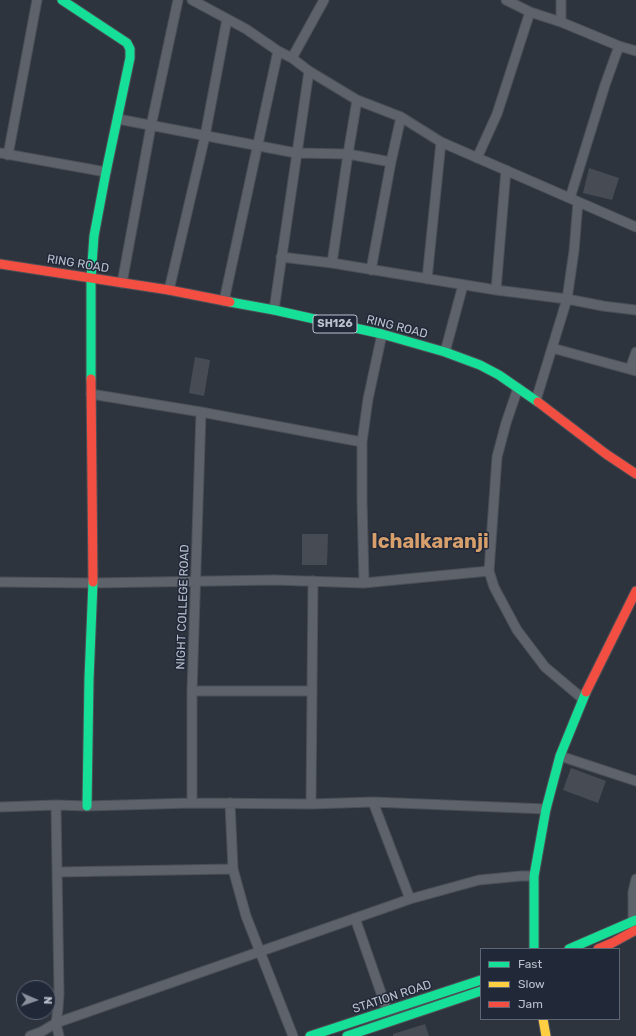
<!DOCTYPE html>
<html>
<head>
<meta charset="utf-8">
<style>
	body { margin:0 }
	#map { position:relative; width:636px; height:1036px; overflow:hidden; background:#2e343e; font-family:Rubik,sans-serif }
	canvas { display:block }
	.legend { position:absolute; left:480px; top:948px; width:140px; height:72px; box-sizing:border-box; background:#212939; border:1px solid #5e6574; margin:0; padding:5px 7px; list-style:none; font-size:12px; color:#bac0cd }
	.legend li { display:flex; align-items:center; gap:8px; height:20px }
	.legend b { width:20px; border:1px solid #5e6574 }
	.north { position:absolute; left:16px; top:980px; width:40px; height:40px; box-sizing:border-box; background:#212939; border:1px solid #5e6574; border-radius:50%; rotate:92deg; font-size:11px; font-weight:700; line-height:16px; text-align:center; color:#bac0cd }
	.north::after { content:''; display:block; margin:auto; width:14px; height:18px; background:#898f9b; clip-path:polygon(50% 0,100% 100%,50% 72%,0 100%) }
</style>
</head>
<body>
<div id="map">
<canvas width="636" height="1036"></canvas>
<ul class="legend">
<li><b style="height:5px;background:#16e098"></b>Fast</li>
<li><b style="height:5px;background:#ffcf43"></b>Slow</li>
<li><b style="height:5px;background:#f24e42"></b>Jam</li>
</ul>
<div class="north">N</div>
</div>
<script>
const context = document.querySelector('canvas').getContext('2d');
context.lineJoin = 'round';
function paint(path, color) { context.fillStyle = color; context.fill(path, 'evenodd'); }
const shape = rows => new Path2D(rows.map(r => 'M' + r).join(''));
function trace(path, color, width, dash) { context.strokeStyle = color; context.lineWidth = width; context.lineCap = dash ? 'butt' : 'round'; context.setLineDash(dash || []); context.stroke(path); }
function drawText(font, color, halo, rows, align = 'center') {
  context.font = font + ' Rubik,sans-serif'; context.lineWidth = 3; context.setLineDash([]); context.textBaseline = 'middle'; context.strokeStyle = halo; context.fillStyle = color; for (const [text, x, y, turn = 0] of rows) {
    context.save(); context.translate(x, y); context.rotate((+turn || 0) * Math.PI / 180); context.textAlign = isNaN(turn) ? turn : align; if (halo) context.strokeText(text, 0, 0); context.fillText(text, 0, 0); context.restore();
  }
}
const building = shape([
	[589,168,619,178,612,200,583,193],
	[195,357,210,360,204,396,189,393],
	[302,534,328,534,327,565,302,565],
	[571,768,606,781,598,803,563,790],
	[425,1024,429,1036,393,1036,393,1034]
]);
const street = shape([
	[192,0,246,29,278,51,224,301],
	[506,0,530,12,561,22,619,46,636,51],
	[561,0,561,22],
	[278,51,292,58,309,71,357,100,401,117,441,142,636,227],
	[292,58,324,0],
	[118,119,296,153,348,154,391,162],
	[0,153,106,172],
	[8,155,37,0],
	[477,158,497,114,530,12],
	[506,170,496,290,567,299,603,306,636,310],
	[570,198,605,85,619,46],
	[578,202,574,251,567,299,552,348,636,371],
	[281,257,332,263,496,290],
	[332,263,348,154,357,100],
	[371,270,391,162,401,117],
	[427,279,441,142],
	[122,283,151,126,178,0],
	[169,290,205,136,227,19],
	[274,310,309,71],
	[445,352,463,285],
	[630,369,636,352],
	[91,394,201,412,362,442],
	[536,400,552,348],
	[489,571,497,457,506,423,518,388],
	[0,582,93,583,274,580,364,583,489,571,494,587,517,630,545,667,583,699],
	[364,583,362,500,362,442,368,399,382,334],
	[192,691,311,691],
	[560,756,636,781],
	[373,802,410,899,479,880,521,876,534,876],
	[192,803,192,691,201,412],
	[230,803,233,869,246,916,293,1036],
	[311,804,313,581],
	[56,805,59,994,58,1009,56,1023,59,1036],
	[0,807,56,805,87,806,192,803,311,804,373,802,546,809],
	[58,872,233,869],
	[355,918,387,1010],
	[633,925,633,892,636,879],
	[30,1036,41,1032,56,1023,410,899]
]);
const fast = shape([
	[62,0,127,43,130,49,130,58,106,172,94,236,91,278,91,379],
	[230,302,274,310,382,334,445,352,480,365,499,375,538,402],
	[87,806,89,679,93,582],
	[534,949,534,876,546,809,560,756,586,692],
	[569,949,636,920],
	[310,1036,481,980],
	[347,1036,481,991]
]);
const slow = shape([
	[543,1019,546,1036]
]);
const jam = shape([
	[0,264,169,290,230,302],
	[91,379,93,582],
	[538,402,606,454,636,474],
	[586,692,636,591],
	[598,949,612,943,636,930]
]);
const shields = [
	[335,324,44]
];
const shieldNames = [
	["SH126",335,324]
];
const streetNames = [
	["RING ROAD",78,264,9],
	["RING ROAD",397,327,14],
	["NIGHT COLLEGE ROAD",183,607,-88],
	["STATION ROAD",392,997,-18]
];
const townNames = [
	["Ichalkaranji",430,542]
];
paint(building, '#474c54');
trace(street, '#4b4f56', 11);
trace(fast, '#4b4f56', 11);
trace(slow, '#4b4f56', 11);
trace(jam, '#4b4f56', 11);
trace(street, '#5e626b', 9);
trace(fast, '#16e098', 9);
trace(slow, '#ffcf43', 9);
trace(jam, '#f24e42', 9);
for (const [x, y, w] of shields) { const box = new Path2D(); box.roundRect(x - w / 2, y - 9, w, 18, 3); context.fillStyle = '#212939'; context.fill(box); trace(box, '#bac0cd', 1); }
drawText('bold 11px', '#bac0cd', null, shieldNames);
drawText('12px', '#bac0cd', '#212939', streetNames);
drawText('bold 20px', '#d69f6b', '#212939', townNames);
</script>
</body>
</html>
